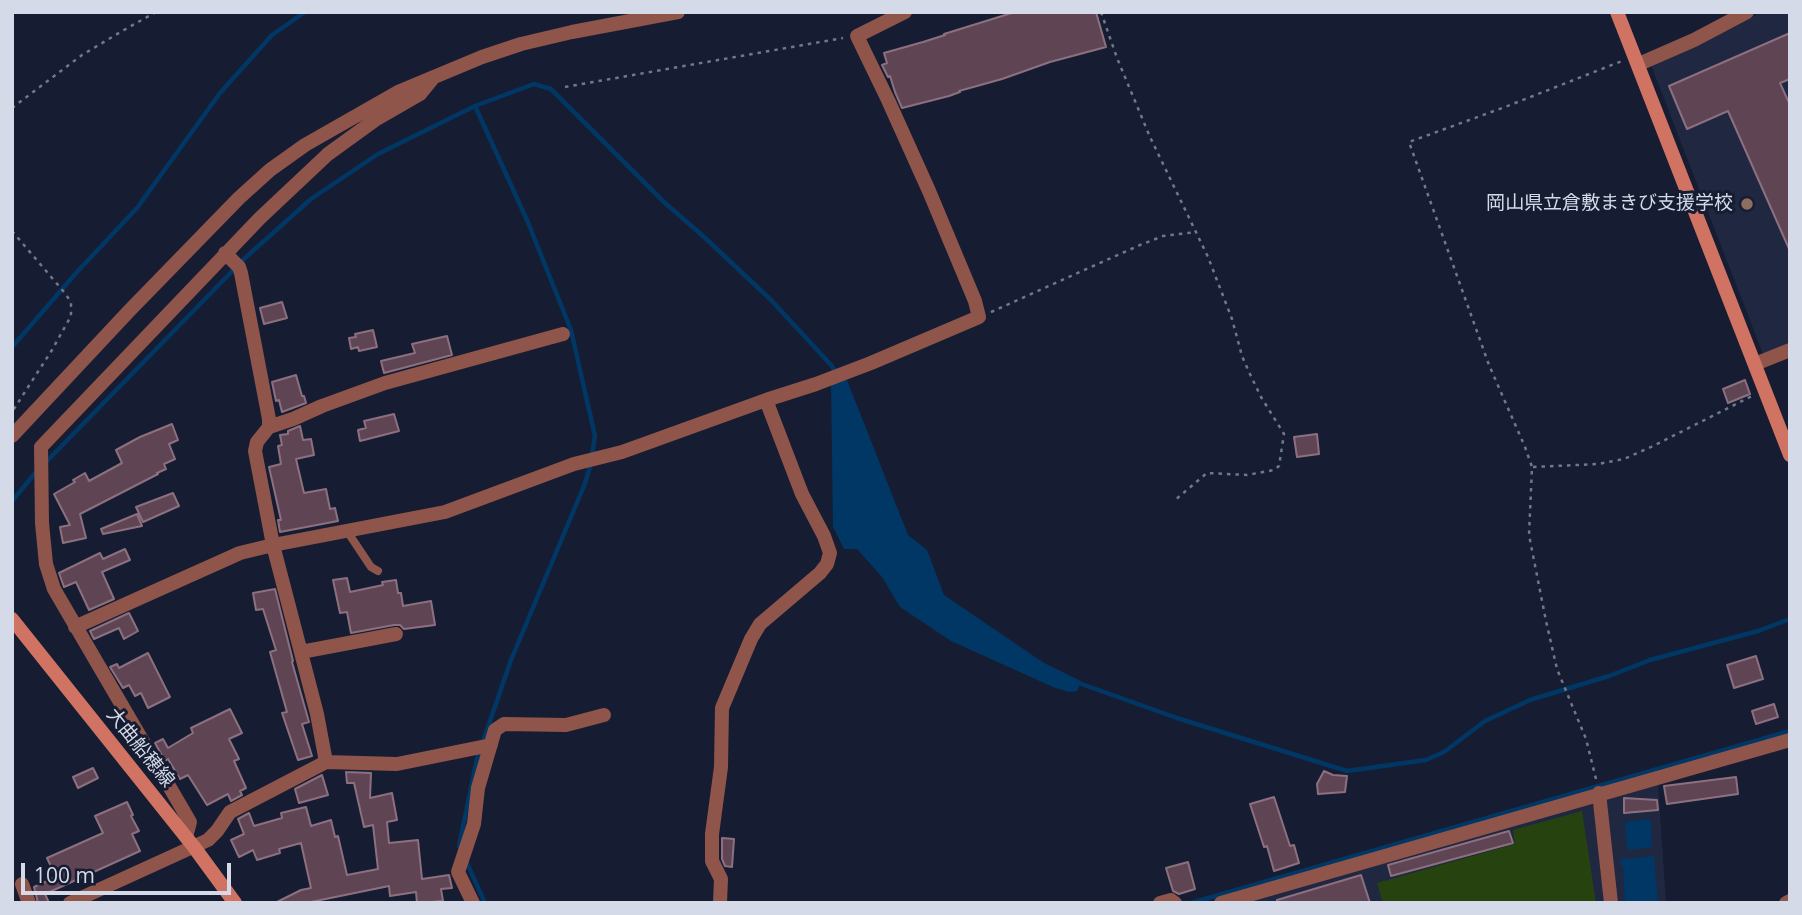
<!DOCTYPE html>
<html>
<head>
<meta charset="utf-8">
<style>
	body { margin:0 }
	#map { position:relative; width:1802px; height:915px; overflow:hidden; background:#161d32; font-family:"Open Sans",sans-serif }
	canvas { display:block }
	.frame { position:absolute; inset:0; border:14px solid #d5dae9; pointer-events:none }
	.scale { position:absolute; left:21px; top:863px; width:210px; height:32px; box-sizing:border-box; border:4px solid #d5dae9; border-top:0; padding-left:9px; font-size:21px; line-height:24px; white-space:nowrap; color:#d5dae9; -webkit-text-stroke:5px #161d32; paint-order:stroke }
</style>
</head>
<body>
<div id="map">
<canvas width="1802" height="915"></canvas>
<div class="frame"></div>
<div class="scale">100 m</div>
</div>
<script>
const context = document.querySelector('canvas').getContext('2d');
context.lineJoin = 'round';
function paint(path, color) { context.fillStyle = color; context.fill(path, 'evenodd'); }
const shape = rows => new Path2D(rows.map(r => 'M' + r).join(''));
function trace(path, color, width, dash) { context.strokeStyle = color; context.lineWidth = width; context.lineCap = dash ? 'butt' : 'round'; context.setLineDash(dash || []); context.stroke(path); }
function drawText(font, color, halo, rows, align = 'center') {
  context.font = font + ' "Open Sans","Noto Sans JP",sans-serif'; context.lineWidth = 6; context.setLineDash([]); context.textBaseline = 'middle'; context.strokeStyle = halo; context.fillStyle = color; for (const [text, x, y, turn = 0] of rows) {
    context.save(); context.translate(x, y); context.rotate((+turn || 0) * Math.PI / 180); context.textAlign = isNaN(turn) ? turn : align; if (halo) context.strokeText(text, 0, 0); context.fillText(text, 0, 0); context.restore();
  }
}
const built = shape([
	[1761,12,1790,12,1790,344,1763,354,1651,65],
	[1658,783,1666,903,1617,903,1606,799],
	[1592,801,1598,805,1608,903,1235,903]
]);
const green = shape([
	[1582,811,1596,903,1383,903,1377,883,1515,844,1513,830]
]);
const water = shape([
	[847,380,908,535,927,550,944,595,1044,663,1081,681,1077,691,1069,692,1053,687,951,641,900,607,882,577,857,549,844,549,833,527,831,382],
	[1648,819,1651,822,1652,847,1629,850,1627,846,1625,822],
	[1654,856,1658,903,1625,903,1623,866,1621,866,1620,859]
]);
const stream = shape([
	[12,347,77,272,137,208,220,93,272,35,305,12],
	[45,463,245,258,311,199,378,154,475,106,534,84,551,89,665,203,703,236,771,300,832,366,836,374],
	[12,501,36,472],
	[1076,682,1177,718,1347,771,1426,760,1444,752,1485,721,1530,700,1609,676,1650,660,1758,631,1790,619],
	[461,850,459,846,477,759,511,660,584,486,590,467,595,436,571,330,527,220,475,106],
	[466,861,485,903],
	[1191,903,1790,731]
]);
const building = shape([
	[1015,12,1096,12,1106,47,1050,62,1002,79,959,91,960,92,949,96,902,108,895,92,890,76,888,77,882,65,887,63,884,53,923,42,945,35,944,34,1015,12],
	[1790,33,1790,79,1780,83,1790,105,1790,251,1728,111,1687,129,1669,86,1790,33],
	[282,302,287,318,264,324,260,308,282,302],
	[373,330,377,347,359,351,358,347,351,349,349,338,356,337,355,334,373,330],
	[447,336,452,355,384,373,381,361,415,353,412,344,447,336],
	[296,375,302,396,304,396,306,403,282,412,279,400,276,401,272,382,296,375],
	[1745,380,1750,394,1728,403,1723,389,1745,380],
	[394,414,399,431,360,441,358,430,366,428,364,421,394,414],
	[172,424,178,440,169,444,175,459,164,464,166,469,157,473,158,474,80,514,86,538,63,543,60,527,70,525,54,494,75,482,73,480,85,473,89,481,122,463,116,450,140,437,172,424],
	[300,426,303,440,311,439,314,455,296,459,304,493,326,489,330,509,335,508,338,521,280,532,278,520,281,520,269,467,281,464,278,446,282,445,280,435,288,434,288,431,300,426],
	[1317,434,1319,454,1297,457,1294,437,1317,434],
	[173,493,179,506,143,522,136,507,173,493],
	[137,514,142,526,103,534,101,529,137,514],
	[125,549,130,560,102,572,114,599,89,610,76,582,64,587,59,573,100,553,103,559,125,549],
	[347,578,350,592,383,585,382,582,396,580,398,593,401,593,403,606,431,601,435,625,404,629,400,625,394,625,351,633,347,612,340,613,333,580,347,578],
	[275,589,293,661,292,662,309,722,302,724,312,756,298,760,282,713,287,712,270,652,276,650,263,609,256,610,253,593,275,589],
	[129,613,138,631,124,639,119,628,94,639,90,631,129,613],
	[148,653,170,697,148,708,141,693,135,696,129,685,123,688,110,667,117,664,119,668,148,653],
	[1756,656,1763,679,1734,688,1727,665,1756,656],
	[1774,704,1778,717,1756,724,1752,711,1774,704],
	[230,709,242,733,229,739,239,759,234,761,246,788,240,791,242,795,231,801,228,794,207,805,188,775,180,779,168,759,165,761,155,743,163,739,168,748,193,733,191,728,230,709],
	[93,768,98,778,78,788,73,777,93,768],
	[1324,771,1333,775,1347,776,1345,792,1318,794,1317,784,1324,771],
	[346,772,371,773,370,798,392,793,397,820,387,822,389,843,418,840,422,879,449,875,452,888,441,889,443,901,417,903,416,892,390,896,389,886,306,903,275,903,301,890,311,888,301,843,279,849,280,853,257,860,253,850,239,857,231,840,244,834,238,819,249,813,254,826,282,818,281,813,306,807,311,826,331,820,335,837,338,836,347,875,378,869,373,825,364,827,354,783,347,783,346,772],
	[322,775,328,795,299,803,295,789,322,775],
	[1736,777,1738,794,1667,804,1664,786,1736,777],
	[1274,797,1290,846,1294,845,1299,863,1274,871,1267,846,1264,847,1250,804,1274,797],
	[1624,798,1657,800,1658,810,1624,813,1624,798],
	[127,802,133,815,131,816,139,831,132,834,140,851,45,894,49,903,38,903,34,887,56,877,47,858,103,833,95,816,127,802],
	[1509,831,1513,843,1391,876,1388,865,1509,831],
	[722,838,734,839,732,867,725,866,722,859,722,838],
	[1188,862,1195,889,1179,894,1173,891,1166,868,1188,862],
	[1361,875,1370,903,1277,903,1277,900,1361,875]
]);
const path = shape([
	[1101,12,1117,58,1150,137,1208,257,1232,319,1242,356,1249,372,1261,397,1284,434,1279,466,1274,470,1247,475,1207,473,1174,501],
	[565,87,843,38],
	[12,108,82,55,124,30,156,12],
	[12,231,64,292,71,302,71,316,52,350,12,412],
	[991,312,1140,245,1163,236,1196,232],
	[1533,467,1598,464,1624,459,1653,446,1752,396],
	[1596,779,1586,739,1557,669,1546,621,1529,535,1532,467,1525,447,1489,365,1409,142,1505,107,1622,61]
]);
const lane = shape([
	[347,531,371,567,378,571]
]);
const street = shape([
	[1639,64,1694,40,1747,12],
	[1755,364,1790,350],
	[269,427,293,419,322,406,385,383,563,334],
	[12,436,129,311,239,198,270,170,305,145,398,92,482,57,521,44,572,32,678,12],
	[75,627,240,553,273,545,445,512,574,464,622,452,766,400,816,384,871,363,979,317,975,301,929,191,888,100,857,36,905,12],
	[301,652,396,634],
	[326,762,397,764,491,745],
	[1599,793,1611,903],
	[186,837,190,822,54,589,46,564,42,523,41,447,260,218,328,154,375,120,420,94,433,78],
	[22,884,29,903],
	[70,903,208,840,217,831,230,812,326,762,317,714,273,545,255,451,257,442,269,427,269,419,241,273,239,267,225,253],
	[473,903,458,872,474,824,478,788,495,730,504,724,566,725,604,715],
	[720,903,721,879,712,861,712,834,721,767,722,708,751,639,760,624,820,573,827,564,830,553,824,536,802,494,766,400],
	[1160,903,1171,900,1175,903],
	[1221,903,1790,740],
	[1786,903,1790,901]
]);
const secondary = shape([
	[1617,12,1790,455],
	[12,619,194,847,235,903]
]);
const markers = [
	[1747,204,7,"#8d6e63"]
];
const poiNames = [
	["岡山県立倉敷まきび支援学校",1733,204]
];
const streetNames = [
	["大曲船穂線",140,748,51]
];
paint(built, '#1f2741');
paint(green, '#26430f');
paint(water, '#013765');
trace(stream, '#013765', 4.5);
paint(building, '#5f4453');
trace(building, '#8d7080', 2);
trace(path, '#72788a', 2.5, [3.5, 5]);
trace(lane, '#90554a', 8);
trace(street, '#90554a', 14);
trace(secondary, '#d17362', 14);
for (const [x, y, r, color] of markers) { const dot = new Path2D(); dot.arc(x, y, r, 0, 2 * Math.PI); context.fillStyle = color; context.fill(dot); trace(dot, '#161d32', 2.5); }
drawText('19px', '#d5dae9', '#161d32', poiNames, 'right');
drawText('19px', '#d5dae9', '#161d32', streetNames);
</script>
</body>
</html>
